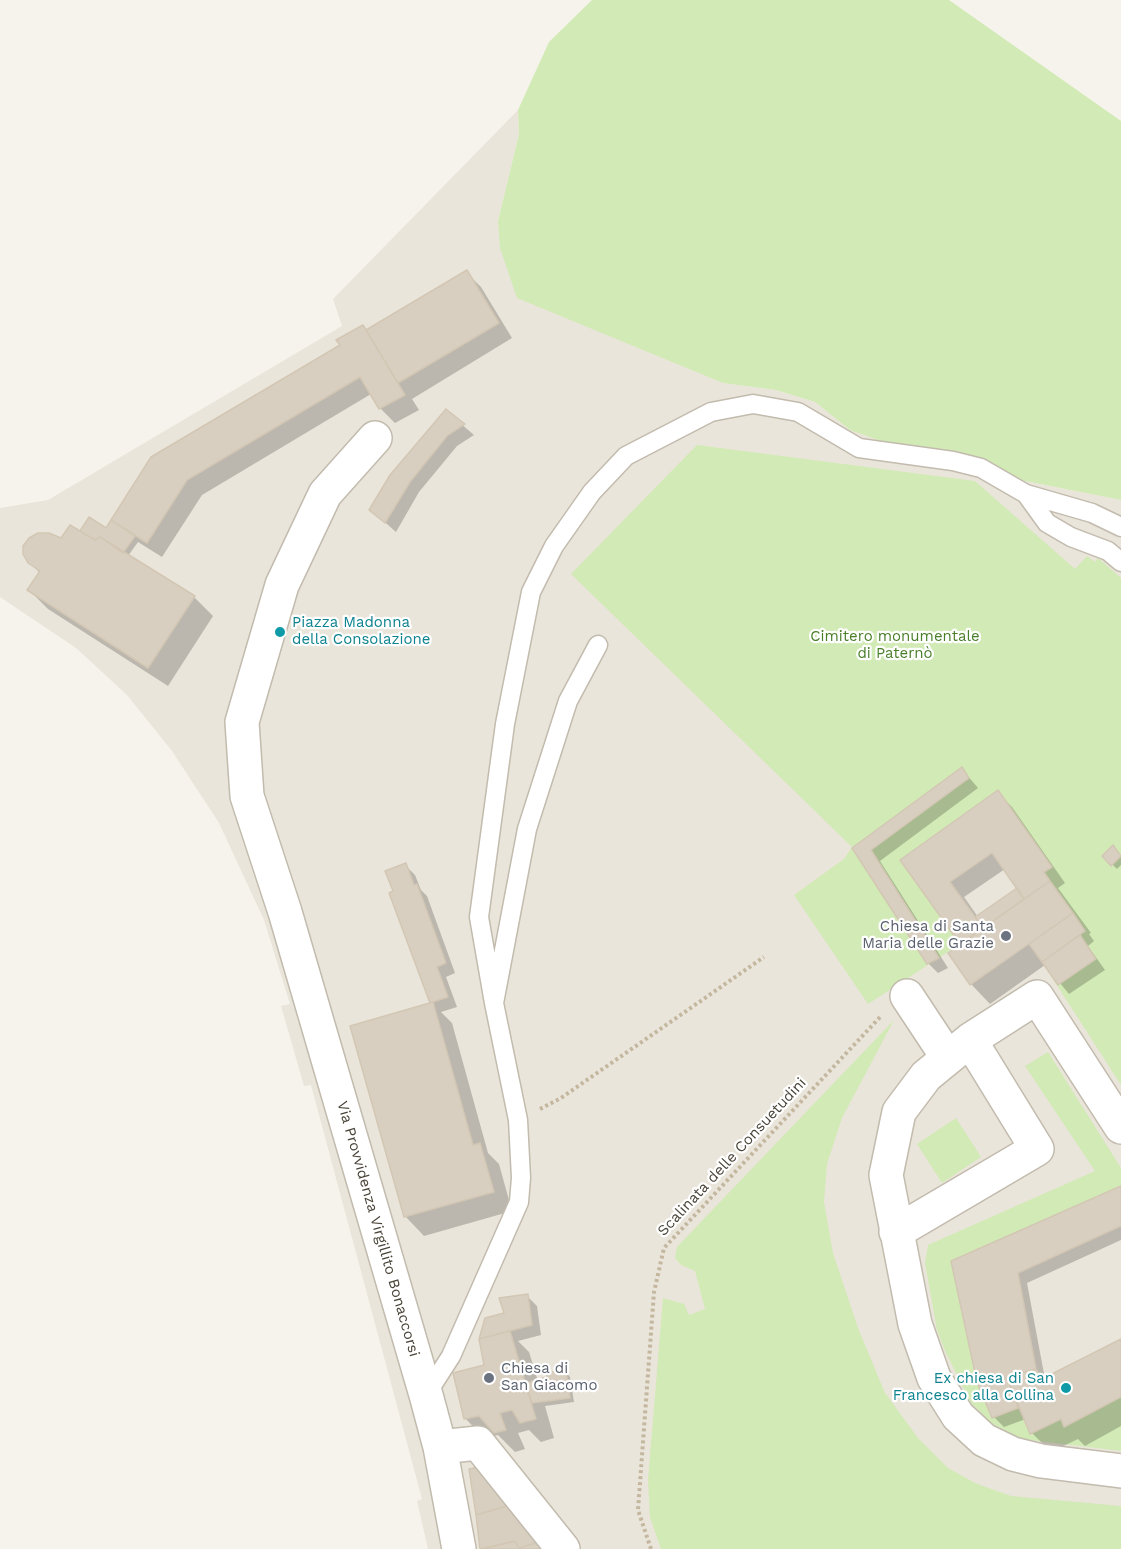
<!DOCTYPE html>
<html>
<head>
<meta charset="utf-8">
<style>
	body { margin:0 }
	canvas { display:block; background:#f6f3ec }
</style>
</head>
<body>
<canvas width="1121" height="1549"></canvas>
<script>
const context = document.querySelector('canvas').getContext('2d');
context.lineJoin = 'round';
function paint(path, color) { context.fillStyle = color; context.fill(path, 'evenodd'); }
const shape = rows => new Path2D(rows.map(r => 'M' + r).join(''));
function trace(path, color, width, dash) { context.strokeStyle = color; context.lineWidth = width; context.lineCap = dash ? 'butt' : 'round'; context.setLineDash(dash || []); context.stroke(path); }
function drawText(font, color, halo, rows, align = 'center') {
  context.font = font + ' "Work Sans",sans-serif'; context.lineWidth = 4.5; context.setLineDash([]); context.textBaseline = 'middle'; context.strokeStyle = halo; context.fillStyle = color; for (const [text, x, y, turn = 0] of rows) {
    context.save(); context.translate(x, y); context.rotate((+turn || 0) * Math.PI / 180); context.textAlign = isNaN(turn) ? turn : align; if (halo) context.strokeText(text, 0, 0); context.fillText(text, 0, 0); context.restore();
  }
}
const residential = shape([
	[518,110,519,134,498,221,723,383,776,390,815,402,850,430,978,458,1020,480,1121,500,1121,1549,428,1549,417,1501,422,1499,311,1085,304,1086,281,1006,290,1004,264,920,219,823,172,751,127,695,76,648,0,597,0,508,48,500,342,326,333,299]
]);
const green = shape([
	[592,0,949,0,1121,121,1121,500,1020,480,978,458,920,451,881,441,850,430,815,402,776,390,723,383,517,298,500,248,498,221,519,134,518,110,549,42],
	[697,445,975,481,1075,569,1087,556,1095,562,1098,558,1121,578,1121,1085,1042,962,1085,930,1044,872,1051,867,997,791,900,860,960,944,868,1004,794,895,844,859,852,847,571,574],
	[894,1020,842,1118,827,1164,824,1202,833,1253,858,1328,885,1393,918,1438,948,1468,975,1483,1011,1496,1121,1506,1121,1549,661,1549,650,1517,648,1480,663,1298,684,1304,689,1315,705,1309,695,1271,681,1265,675,1258,677,1247],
	[1048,1052,1121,1168,1121,1186,952,1261,977,1382,992,1417,1018,1408,1030,1433,1061,1419,1065,1427,1121,1397,1121,1451,1021,1439,991,1423,971,1403,946,1353,937,1330,925,1263,928,1245,1095,1171,1025,1066],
	[956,1118,981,1157,942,1183,917,1144]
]);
const shadow = shape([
	[466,272,481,287,512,338,412,399,419,410,395,423,380,408,371,394,202,495,162,557,138,542,128,556,194,597,213,616,168,686,48,609,29,590,40,573,29,562,61,540,88,536,82,530,106,530,152,458,342,346,363,327,367,332],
	[446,411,474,435,457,446,419,492,396,532,371,510],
	[962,769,978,788,880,861,948,968,938,973,928,963,854,848],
	[997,792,1012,807,1065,883,1058,888,1091,933,1089,934,1094,941,1088,946,1105,970,1069,994,1045,965,990,1004,971,984,950,954,962,945,902,860],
	[1005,869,1019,889,978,917,964,897],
	[1113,847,1121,855,1121,865,1117,869,1104,856],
	[405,865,415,875,421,890,427,896,455,973,446,977,457,1007,441,1012,452,1023,488,1153,499,1164,512,1211,424,1236,405,1216,433,1004,395,892],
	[1121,1188,1121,1240,1027,1283,1045,1379,1121,1341,1121,1426,1085,1446,1078,1439,1051,1452,1032,1433,1026,1419,1004,1427,994,1417,953,1262],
	[527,1296,537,1306,541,1335,518,1341,529,1352,538,1381,566,1372,570,1377,574,1402,545,1406,554,1438,541,1442,529,1430,518,1433,525,1449,515,1452,498,1435,484,1438,465,1418,486,1366,480,1339,486,1319,506,1314],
	[471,1470,519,1517,542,1549,482,1549]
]);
const building = shape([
	[467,270,499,323,398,383,366,330,467,270],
	[363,325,405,395,379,409,360,377,187,480,147,543,111,520,151,457,340,345,336,340,363,325],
	[446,409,465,424,447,436,410,482,385,523,369,510,390,475,446,409],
	[89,517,106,528,111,520,135,536,123,553,100,537,95,540,80,531,89,517],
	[70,525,95,540,100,537,195,596,148,668,27,590,40,571,28,563,23,554,23,546,29,538,38,533,49,533,61,538,70,525],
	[962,767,969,778,871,850,939,958,927,964,852,848,962,767],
	[998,790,1052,867,1044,872,1050,881,1024,899,992,853,950,882,983,928,960,944,900,860,998,790],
	[1113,845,1121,856,1111,866,1102,856,1113,845],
	[406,863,414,885,417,884,446,963,437,967,448,997,430,1003,389,893,393,891,385,871,406,863],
	[1050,881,1073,913,970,985,948,953,1050,881],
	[1017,888,1024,899,983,928,975,917,1017,888],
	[1073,913,1085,931,1042,962,1029,944,1073,913],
	[1080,935,1096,959,1058,985,1042,962,1080,935],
	[433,1002,473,1145,480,1143,494,1192,404,1217,350,1026,433,1002],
	[1121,1186,1121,1226,1018,1273,1036,1369,1007,1377,1018,1408,992,1418,977,1382,951,1261,1121,1186],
	[528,1294,532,1325,479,1339,485,1318,504,1313,499,1298,528,1294],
	[510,1331,536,1419,520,1423,512,1410,500,1413,506,1430,494,1433,479,1416,464,1419,453,1373,484,1365,479,1339,510,1331],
	[1121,1339,1121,1397,1064,1427,1061,1419,1030,1434,1007,1377,1036,1369,1042,1379,1121,1339],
	[566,1371,570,1398,532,1403,526,1383,547,1377,546,1372,566,1371],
	[483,1466,510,1505,476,1515,469,1469,483,1466],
	[510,1505,536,1543,519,1548,515,1541,480,1549,476,1515,510,1505],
	[515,1541,519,1548,536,1543,541,1549,484,1549,515,1541]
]);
const path = shape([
	[540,1109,561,1098,764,957],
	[651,1549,638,1510,654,1292,664,1248,882,1015]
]);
const lane = shape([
	[1026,494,1047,523,1071,537,1108,551,1121,562],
	[494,1003,479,917,505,724,531,592,554,546,592,492,626,456,711,412,753,404,798,412,859,448,953,461,981,468,1026,494,1092,513,1121,527],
	[426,1395,451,1356,519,1202,521,1178,518,1120,494,1003,527,829,568,701,598,645]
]);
const street = shape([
	[375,438,325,494,282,585,242,722,247,796,285,912,426,1395,440,1447,459,1549],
	[907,996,948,1058],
	[1121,1127,1037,997,970,1040,926,1076,899,1112,886,1175,915,1324,934,1378,958,1416,984,1440,1013,1454,1041,1461,1121,1471],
	[896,1232,1037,1149,970,1040],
	[440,1447,478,1443,563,1549]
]);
const markers = [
	[280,632,6,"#0f9aa8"],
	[1006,936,6,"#6b7280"],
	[489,1378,6,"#6b7280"],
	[1066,1388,6,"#0f9aa8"]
];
const cultureNames = [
	["Piazza Madonna",292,623],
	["della Consolazione",292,640],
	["Ex chiesa di San",1054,1379,"right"],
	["Francesco alla Collina",1054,1396,"right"]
];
const parkNames = [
	["Cimitero monumentale",895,637],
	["di Paternò",895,654]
];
const worshipNames = [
	["Chiesa di Santa",994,927],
	["Maria delle Grazie",994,944],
	["Chiesa di",501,1369,"left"],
	["San Giacomo",501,1386,"left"]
];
const streetNames = [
	["Scalinata delle Consuetudini",732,1157,-47],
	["Via Provvidenza Virgillito Bonaccorsi",378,1229,74]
];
paint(residential, '#eae5da');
paint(green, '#d2eab5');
paint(shadow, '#0003');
paint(building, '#d8cfc1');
trace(building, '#d3c7b4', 1.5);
trace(lane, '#c2bbae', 21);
trace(street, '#c2bbae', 36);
trace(path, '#c4b79f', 4, [3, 3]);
trace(lane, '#fff', 18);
trace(street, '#fff', 33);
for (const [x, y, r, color] of markers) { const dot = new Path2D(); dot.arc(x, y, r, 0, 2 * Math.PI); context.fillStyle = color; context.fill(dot); trace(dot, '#fff', 2); }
drawText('15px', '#0d838f', '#fff', cultureNames, 'left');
drawText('15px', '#4a7f2a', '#fff', parkNames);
drawText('15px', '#5b616d', '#fff', worshipNames, 'right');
drawText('15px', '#4b4439', '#fff', streetNames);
</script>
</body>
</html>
